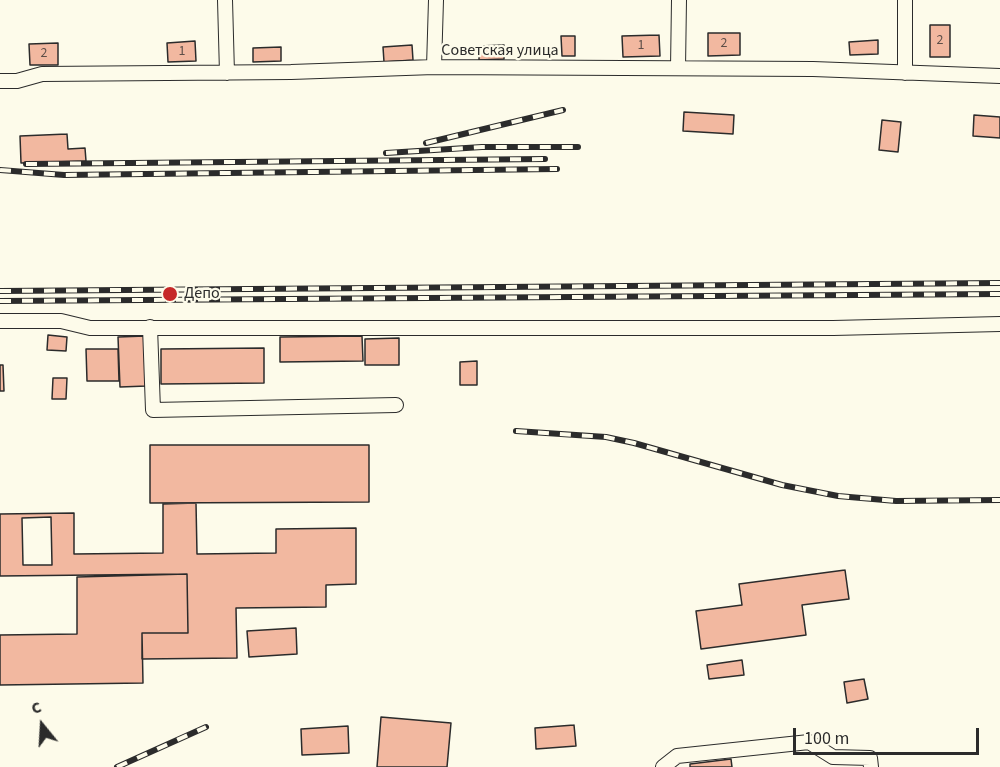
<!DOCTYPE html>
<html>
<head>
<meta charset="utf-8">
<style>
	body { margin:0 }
	#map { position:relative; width:1000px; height:767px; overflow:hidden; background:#fdfbea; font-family:"Source Sans 3",sans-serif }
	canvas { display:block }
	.north { position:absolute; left:12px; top:695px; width:60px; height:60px; -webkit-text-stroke:4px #fdfbea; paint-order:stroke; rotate:342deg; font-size:16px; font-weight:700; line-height:24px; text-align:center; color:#2b2b2b }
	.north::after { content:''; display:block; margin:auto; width:21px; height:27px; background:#2b2b2b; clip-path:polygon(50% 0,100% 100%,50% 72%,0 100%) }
	.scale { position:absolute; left:793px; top:728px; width:186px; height:27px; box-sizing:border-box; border:3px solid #2b2b2b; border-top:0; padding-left:8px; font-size:18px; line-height:21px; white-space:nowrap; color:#2b2b2b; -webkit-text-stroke:4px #fdfbea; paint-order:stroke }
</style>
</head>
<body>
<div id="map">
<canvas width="1000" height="767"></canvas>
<div class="north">С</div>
<div class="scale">100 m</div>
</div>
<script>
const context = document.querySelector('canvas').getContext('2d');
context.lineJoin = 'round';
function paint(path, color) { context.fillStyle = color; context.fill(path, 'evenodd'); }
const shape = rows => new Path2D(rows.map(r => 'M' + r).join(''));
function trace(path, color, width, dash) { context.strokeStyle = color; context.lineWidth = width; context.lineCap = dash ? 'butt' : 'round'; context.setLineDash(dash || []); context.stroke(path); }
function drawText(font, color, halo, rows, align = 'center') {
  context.font = font + ' "Source Sans 3",sans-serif'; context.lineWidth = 4.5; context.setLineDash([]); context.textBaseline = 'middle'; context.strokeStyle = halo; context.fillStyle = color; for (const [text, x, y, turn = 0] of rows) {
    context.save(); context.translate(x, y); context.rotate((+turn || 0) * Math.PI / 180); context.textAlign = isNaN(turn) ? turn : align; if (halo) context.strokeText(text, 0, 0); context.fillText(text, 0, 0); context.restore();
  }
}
const building = shape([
	[930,25,950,25,950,57,930,57,930,25],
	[708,33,740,33,740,55,708,56,708,33],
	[659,35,660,56,623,57,622,36,659,35],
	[561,36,575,36,575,56,562,56,561,36],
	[878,40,878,54,850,55,849,42,878,40],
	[195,41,196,61,168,62,167,43,195,41],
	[58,43,58,65,30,65,29,44,58,43],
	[412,45,413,60,384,62,383,47,412,45],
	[504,45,504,59,479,60,479,46,504,45],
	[281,47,281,61,253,62,253,48,281,47],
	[684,112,734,115,733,134,683,131,684,112],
	[974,115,1000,117,1000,138,973,136,974,115],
	[882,120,901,122,898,152,879,150,882,120],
	[67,134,68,149,85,148,86,161,21,163,20,136,67,134],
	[48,335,67,337,66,351,47,350,48,335],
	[145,336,147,386,120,387,118,337,145,336],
	[362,336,363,361,280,362,280,337,362,336],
	[399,338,399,365,365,365,365,339,399,338],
	[264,348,264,383,161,384,161,349,264,348],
	[86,349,118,349,119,381,87,381,86,349],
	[477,361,477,385,460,385,460,362,477,361],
	[0,365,3,365,4,391,0,391,0,365],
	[53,378,67,378,66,399,52,399,53,378],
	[150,445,369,445,369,502,150,503,150,445],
	[196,503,197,554,276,553,276,529,356,528,356,584,326,585,326,607,236,608,237,658,142,659,142,633,188,633,187,574,0,576,0,514,74,513,74,554,163,553,163,504,196,503],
	[51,517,52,565,23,565,22,518,51,517],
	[845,570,849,599,802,605,806,635,701,649,696,611,742,605,739,584,845,570],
	[187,574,188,633,142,633,143,683,0,685,0,635,77,634,77,577,187,574],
	[296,628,297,654,249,657,247,631,296,628],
	[742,660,744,675,709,679,707,665,742,660],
	[864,679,868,699,847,703,844,682,864,679],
	[381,717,451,723,447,767,377,767,381,717],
	[574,725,576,746,536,749,535,728,574,725],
	[348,726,349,753,302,755,301,729,348,726],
	[731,759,732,767,690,767,690,764,731,759]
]);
const minor = shape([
	[225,0,227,73],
	[434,67,436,0],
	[678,68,679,0],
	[905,73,905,0],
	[0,81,17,81,42,74,291,72,434,67,813,69,1000,76],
	[0,321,61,321,90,328,833,328,1000,324],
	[150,327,153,410,396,405],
	[663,767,677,756,809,742,833,757,870,758,871,767]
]);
const rail = shape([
	[426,143,563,110],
	[386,153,482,147,578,147],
	[26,164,545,159],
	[0,170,64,175,557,169],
	[0,291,1000,283],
	[0,301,1000,294],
	[516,431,606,437,634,443,782,485,838,496,896,501,1000,500],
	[117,767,206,727]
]);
const markers = [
	[170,294,8,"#c62828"]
];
const numberNames = [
	["2",940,41],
	["2",724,44],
	["1",641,46],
	["1",182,52],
	["2",44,54]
];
const streetNames = [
	["Советская улица",500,51]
];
const poiNames = [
	["Депо",184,294]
];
paint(building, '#f2b8a0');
trace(building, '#2b2b2b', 1.5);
trace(minor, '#2b2b2b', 16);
trace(minor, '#fdfbea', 14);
trace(rail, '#2b2b2b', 6);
trace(rail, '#fdfbea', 4, [11]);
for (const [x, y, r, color] of markers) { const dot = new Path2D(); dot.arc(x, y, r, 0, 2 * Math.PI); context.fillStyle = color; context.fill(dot); trace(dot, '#fdfbea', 2); }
drawText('14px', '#5d4e48', null, numberNames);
drawText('16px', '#2b2b2b', '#fdfbea', streetNames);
drawText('16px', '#2b2b2b', '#fdfbea', poiNames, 'left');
</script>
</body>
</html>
